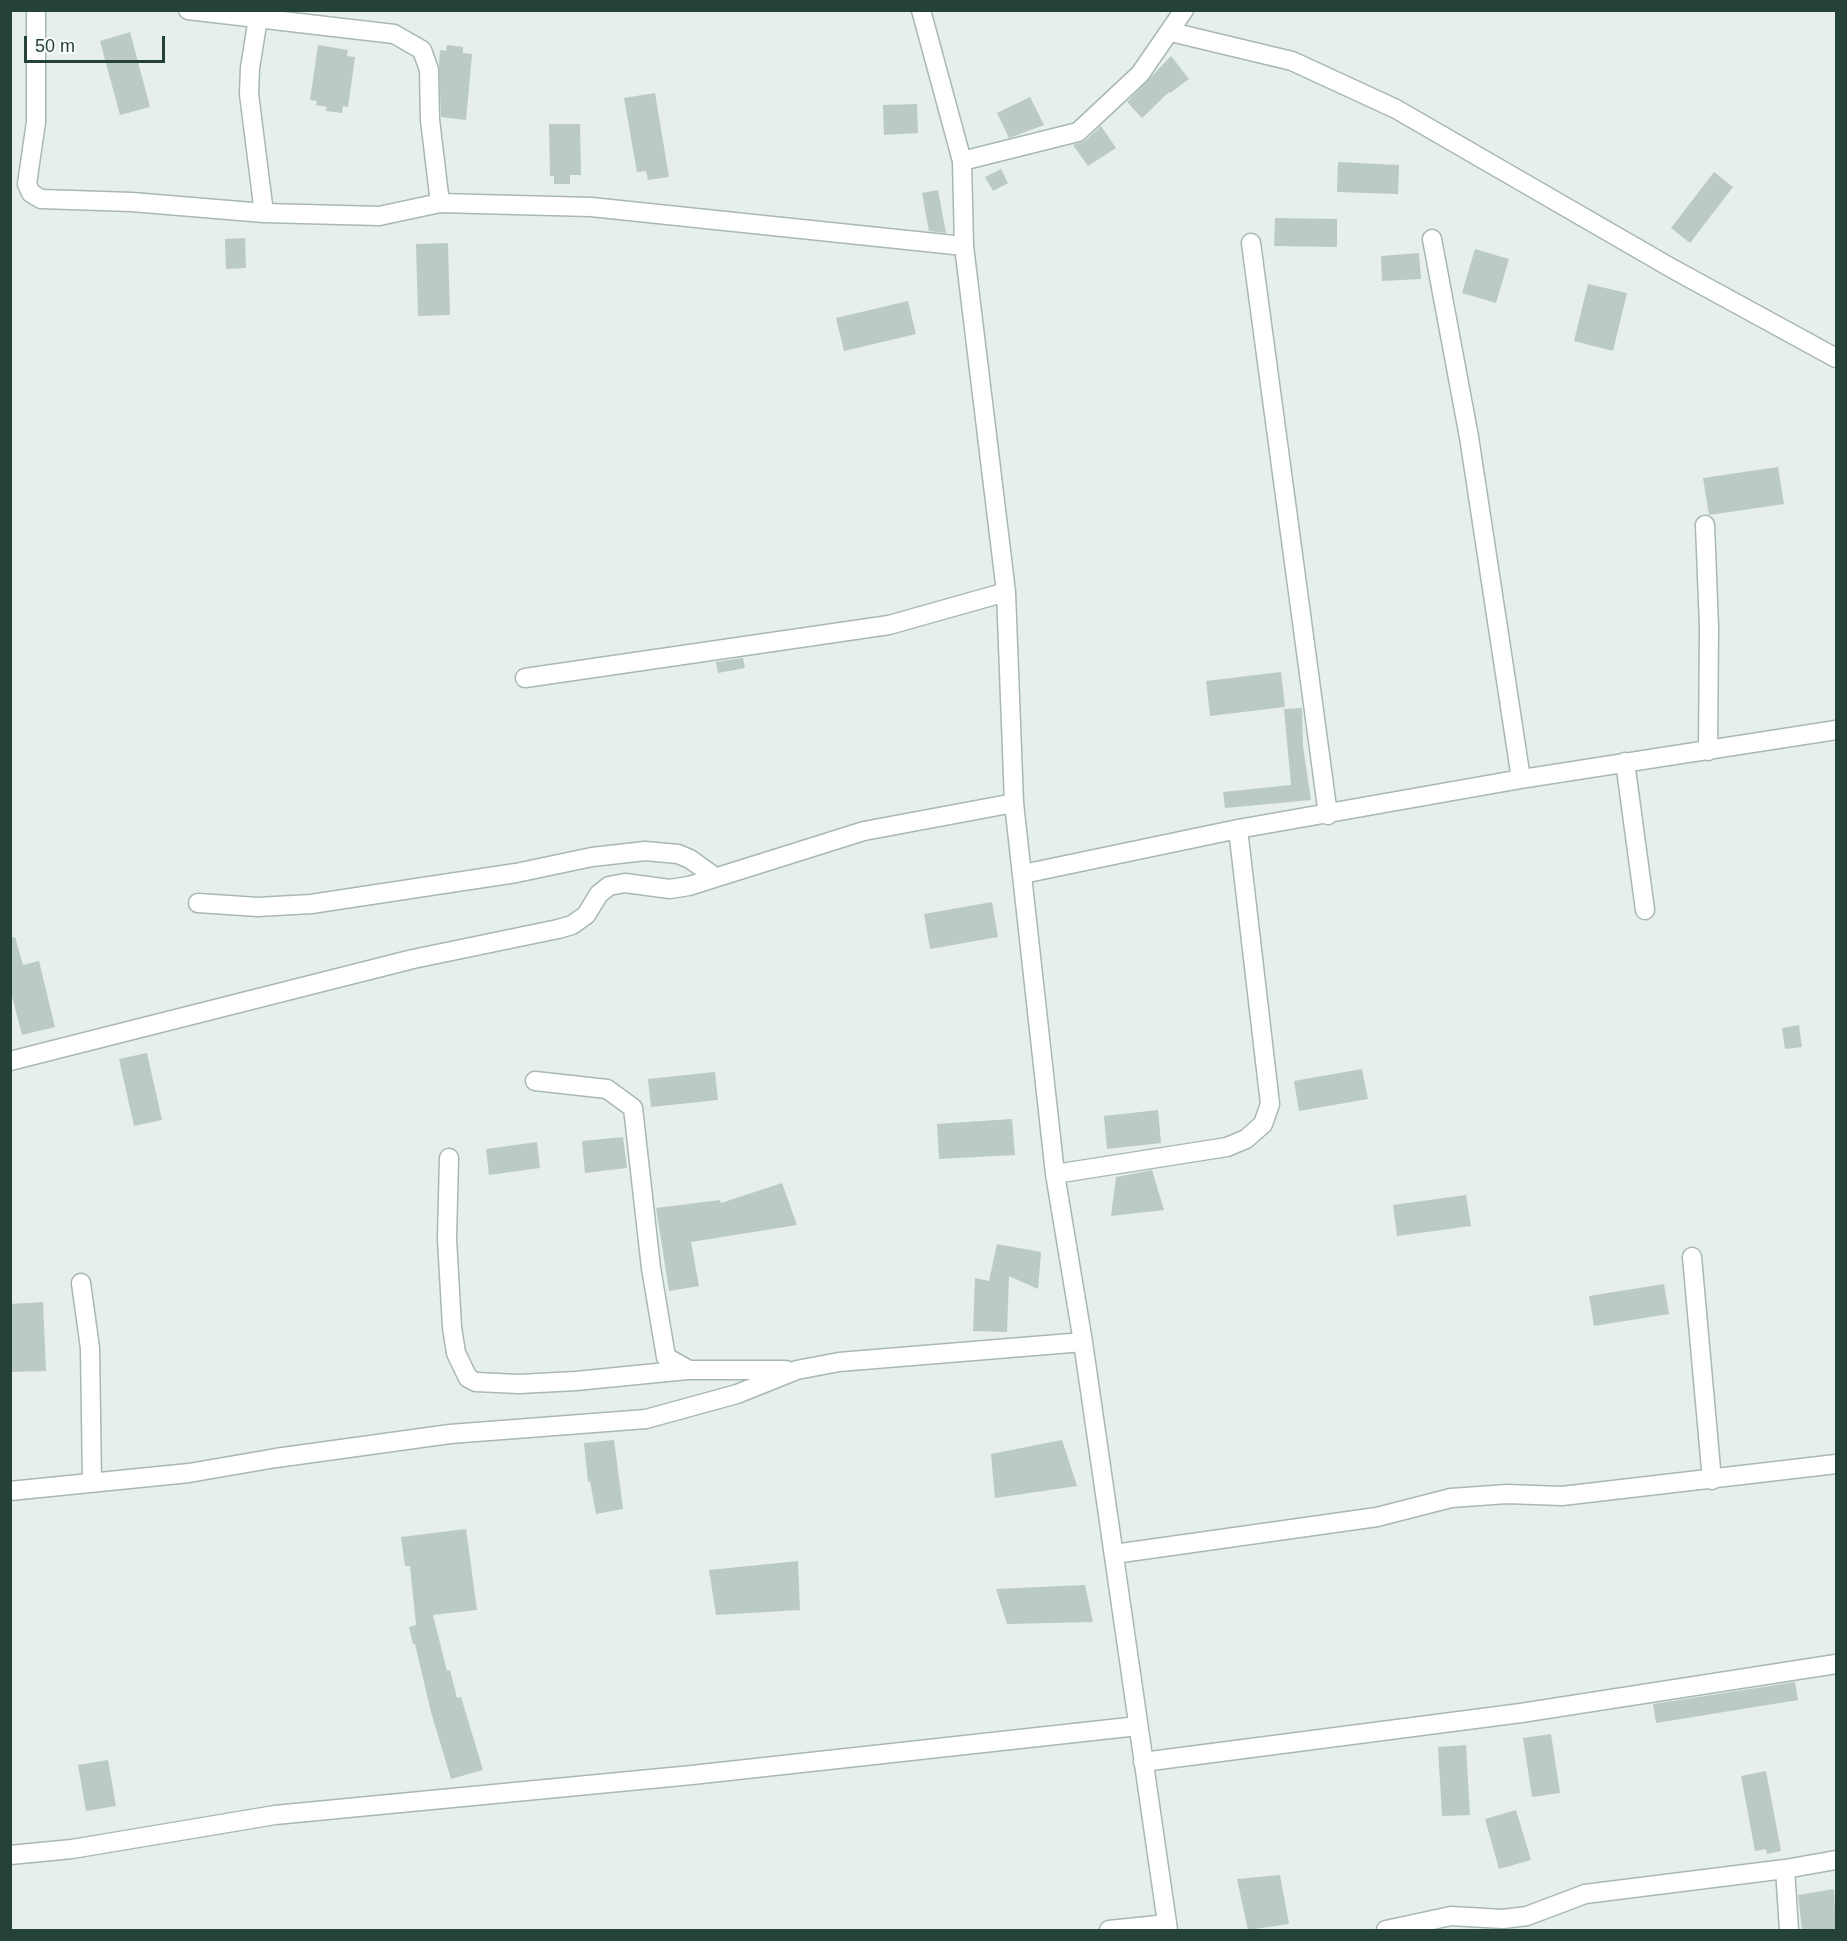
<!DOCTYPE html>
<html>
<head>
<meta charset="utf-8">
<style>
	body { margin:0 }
	#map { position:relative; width:1847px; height:1941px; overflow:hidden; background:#e6efeb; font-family:Arial,sans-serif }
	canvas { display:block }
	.frame { position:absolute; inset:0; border:12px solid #24423a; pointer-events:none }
	.scale { position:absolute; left:24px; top:36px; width:141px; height:27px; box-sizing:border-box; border:3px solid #24423a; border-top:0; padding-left:8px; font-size:18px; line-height:21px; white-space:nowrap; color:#24423a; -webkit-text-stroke:4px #f7fbf9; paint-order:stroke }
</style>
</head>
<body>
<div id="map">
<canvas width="1847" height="1941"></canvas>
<div class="frame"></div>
<div class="scale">50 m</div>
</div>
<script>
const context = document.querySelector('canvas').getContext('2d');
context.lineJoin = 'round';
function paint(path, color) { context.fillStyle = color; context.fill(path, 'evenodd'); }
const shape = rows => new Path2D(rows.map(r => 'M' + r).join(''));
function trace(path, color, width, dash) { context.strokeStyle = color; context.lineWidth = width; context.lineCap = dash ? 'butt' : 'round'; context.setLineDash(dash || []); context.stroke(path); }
const building = shape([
	[130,32,150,107,120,115,100,41],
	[318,45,348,50,347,56,355,57,348,107,343,106,342,113,326,111,327,107,316,105,317,101,310,100],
	[447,45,463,47,463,53,472,54,466,120,441,117,439,63,440,50,446,51],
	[1171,56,1189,79,1170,93,1169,92,1142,118,1127,102],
	[655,93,669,177,648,180,646,171,637,172,624,98],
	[1030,97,1044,125,1009,138,997,113],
	[917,104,918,133,884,135,883,105],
	[549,124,580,124,581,175,570,175,570,184,554,184,554,176,550,176],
	[1101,126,1116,148,1088,166,1073,145,1085,141],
	[1338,162,1399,165,1398,194,1337,192],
	[1001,169,1008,183,993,191,985,177],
	[1714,172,1733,187,1690,243,1671,228],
	[938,190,946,233,929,231,922,193],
	[1275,218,1337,219,1337,247,1274,246],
	[245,238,246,268,226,269,225,239],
	[448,243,450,315,418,316,416,244],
	[1475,249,1509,259,1496,303,1462,293],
	[1419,253,1421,279,1382,281,1381,256],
	[1588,284,1627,293,1613,351,1574,341],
	[908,301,916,334,844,351,836,318],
	[1778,467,1784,504,1709,515,1703,478],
	[743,658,745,668,718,673,716,662],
	[1281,672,1285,707,1210,716,1206,681],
	[1302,708,1303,746,1311,800,1225,808,1223,792,1291,785,1284,709],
	[992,902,998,937,930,949,924,914],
	[15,937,23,965,39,961,55,1027,22,1035,10,988,10,938],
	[1799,1025,1802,1047,1785,1049,1782,1028],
	[147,1053,162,1120,134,1126,119,1059],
	[1362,1069,1368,1099,1299,1111,1294,1081],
	[715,1072,718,1100,651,1107,648,1079],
	[1158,1110,1161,1143,1107,1149,1104,1116],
	[1012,1119,1015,1155,939,1159,937,1124],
	[623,1137,627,1168,585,1173,582,1141],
	[537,1142,540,1168,489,1175,486,1149],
	[1152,1170,1164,1210,1111,1216,1116,1177],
	[782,1183,797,1225,691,1242,699,1286,669,1291,656,1208,720,1200,721,1203],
	[1466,1195,1471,1226,1397,1236,1393,1205],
	[997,1244,1041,1252,1038,1289,1009,1276,1007,1332,973,1331,975,1278,989,1281],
	[1664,1284,1669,1314,1594,1326,1589,1296],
	[43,1302,46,1371,10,1372,10,1304],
	[614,1440,623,1509,596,1514,590,1481,588,1482,584,1443],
	[1062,1440,1077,1486,995,1498,991,1454],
	[466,1529,477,1610,433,1615,447,1671,450,1670,457,1698,461,1697,483,1770,451,1779,431,1712,415,1644,413,1644,409,1627,416,1625,410,1566,405,1566,401,1537],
	[798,1561,800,1610,716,1615,709,1570],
	[1085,1585,1093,1622,1007,1624,996,1589],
	[1795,1682,1798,1700,1656,1723,1653,1704],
	[1551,1734,1560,1793,1532,1797,1523,1738],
	[1466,1745,1470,1815,1442,1816,1438,1747],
	[108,1760,116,1806,86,1811,78,1765],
	[1766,1771,1781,1851,1767,1854,1766,1849,1755,1851,1741,1776],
	[1516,1810,1531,1860,1499,1869,1485,1819],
	[1280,1875,1289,1924,1248,1930,1237,1879],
	[1834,1889,1836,1930,1802,1930,1798,1895]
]);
const minor = shape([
	[36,10,36,122,27,184,31,193,41,199,132,202,264,213,379,216,440,203,591,207,964,246],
	[188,10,394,34,422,50,429,70,430,120,440,203],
	[921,10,962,161,964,246,1006,592,1014,803,1055,1174,1083,1342,1168,1930],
	[258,18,250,68,249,94,264,213],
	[1171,32,1292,61,1396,109,1673,269,1836,358],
	[962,161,1078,132,1140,74,1184,10],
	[1432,239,1469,437,1521,779],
	[1251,243,1328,815],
	[1705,525,1709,627,1708,751],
	[525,678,889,625,1006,592],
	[1625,762,1645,910],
	[1023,874,1238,829,1521,779,1836,730],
	[198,903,258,907,311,904,516,873,592,857,645,851,678,854,690,859,715,877],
	[10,1061,413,959,558,929,572,925,586,915,599,894,609,886,625,883,670,889,689,886,864,831,1014,803],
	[535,1081,607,1089,633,1108,651,1268,666,1357,689,1370,786,1370],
	[449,1158,447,1239,452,1327,456,1353,468,1378,476,1382,519,1384,576,1381,687,1370],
	[1055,1174,1227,1147,1246,1139,1263,1124,1270,1104,1238,829],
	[1692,1257,1712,1480],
	[81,1283,90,1348,92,1482],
	[10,1491,189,1473,276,1458,450,1434,646,1419,737,1394,797,1370,839,1362,1083,1342],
	[1114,1554,1377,1517,1451,1498,1507,1494,1562,1496,1836,1464],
	[1143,1762,1521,1713,1836,1664],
	[10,1855,72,1849,275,1815,692,1775,1138,1726],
	[1785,1869,1789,1930],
	[1109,1930,1167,1924],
	[1386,1930,1451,1916,1503,1919,1527,1916,1585,1894,1785,1869,1836,1860]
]);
paint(building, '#bbcac4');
trace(minor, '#a8b8b2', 21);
trace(minor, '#fff', 18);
</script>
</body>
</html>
